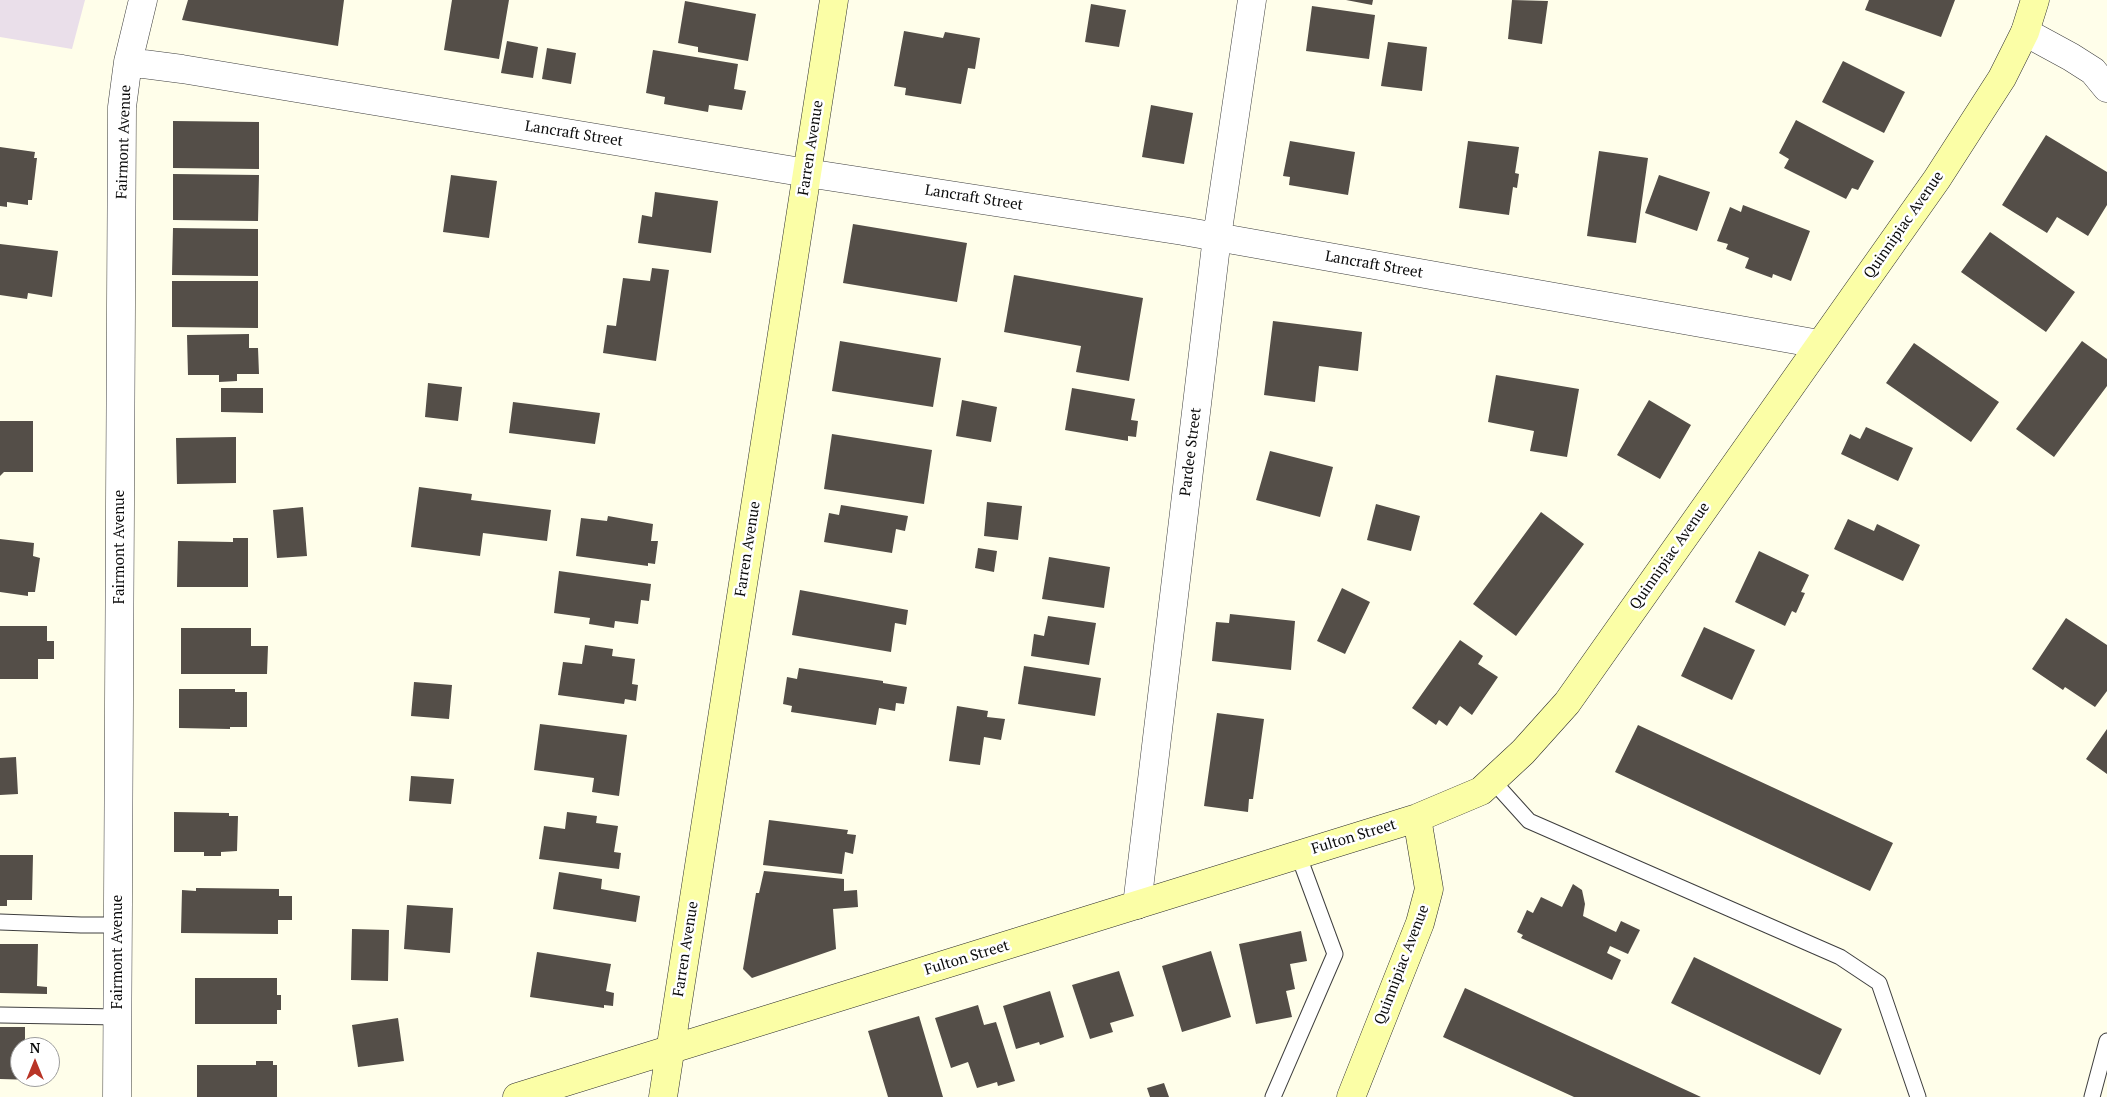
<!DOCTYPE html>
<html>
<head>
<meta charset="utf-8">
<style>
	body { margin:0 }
	#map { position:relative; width:2107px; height:1097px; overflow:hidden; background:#fffeea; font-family:"PT Serif",serif }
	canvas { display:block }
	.north { position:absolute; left:10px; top:1037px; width:50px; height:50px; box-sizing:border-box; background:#fff; border:1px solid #9d9d9d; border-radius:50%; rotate:0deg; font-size:14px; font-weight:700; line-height:20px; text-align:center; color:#0b0b0b }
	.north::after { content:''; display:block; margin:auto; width:18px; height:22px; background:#b93426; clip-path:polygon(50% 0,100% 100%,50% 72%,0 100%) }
</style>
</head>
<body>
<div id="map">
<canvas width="2107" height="1097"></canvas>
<div class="north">N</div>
</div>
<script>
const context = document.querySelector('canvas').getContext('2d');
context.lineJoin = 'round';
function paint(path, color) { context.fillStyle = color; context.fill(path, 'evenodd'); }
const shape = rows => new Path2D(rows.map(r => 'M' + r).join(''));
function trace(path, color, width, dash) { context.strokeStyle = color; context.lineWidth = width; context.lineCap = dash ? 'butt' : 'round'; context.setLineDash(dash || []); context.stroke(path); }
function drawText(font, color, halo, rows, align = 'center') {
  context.font = font + ' "PT Serif",serif'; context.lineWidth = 5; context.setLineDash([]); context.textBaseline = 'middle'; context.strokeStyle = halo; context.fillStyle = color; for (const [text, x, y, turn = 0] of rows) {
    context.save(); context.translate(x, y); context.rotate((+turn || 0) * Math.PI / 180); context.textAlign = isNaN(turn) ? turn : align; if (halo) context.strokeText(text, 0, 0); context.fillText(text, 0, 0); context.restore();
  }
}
const industrial = shape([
	[0,0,85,0,72,49,0,37]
]);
const building = shape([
	[188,0,344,0,338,46,182,20],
	[452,0,509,0,499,59,444,50],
	[1346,0,1373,0,1372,5],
	[1512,0,1548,1,1542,44,1508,39],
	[1869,0,1955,0,1941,37,1865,10],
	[685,1,756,14,748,61,698,52,698,47,678,43],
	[1091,4,1126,10,1119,47,1085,42],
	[1312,6,1375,15,1369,59,1306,51],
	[904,31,943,38,945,32,980,38,975,69,968,68,961,104,905,95,906,88,894,86],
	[507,41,538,47,533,78,501,73],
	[1388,42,1427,47,1422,91,1381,86],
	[547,48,576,53,571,84,542,79],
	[653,50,738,64,734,89,746,91,742,110,709,105,708,112,664,104,665,97,646,93],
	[1843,61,1905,92,1884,133,1822,102],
	[1151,105,1193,113,1184,164,1142,157],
	[1796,120,1874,161,1858,190,1852,188,1846,199,1784,168,1789,159,1779,153],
	[173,121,259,122,259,169,173,168],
	[2046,135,2107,172,2107,205,2088,236,2057,217,2047,233,2002,205],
	[1290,141,1355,152,1348,195,1289,185,1290,177,1283,176],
	[1468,141,1519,147,1515,173,1519,174,1517,188,1513,187,1509,215,1459,208],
	[0,147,35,152,34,158,37,158,32,200,28,200,28,205,7,202,7,207,0,206],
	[1599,151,1648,158,1636,243,1587,236],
	[173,174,259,175,258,221,173,220],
	[451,175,497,181,489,238,443,232],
	[1659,175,1710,192,1697,231,1645,213],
	[655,192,718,201,711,253,638,243,642,215,652,217],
	[1743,205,1810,231,1791,281,1773,274,1772,278,1745,268,1749,258,1726,249,1728,244,1717,241,1730,207,1741,212],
	[853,224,967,243,957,302,843,283],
	[173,228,258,229,258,276,172,275],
	[1990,232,2075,292,2046,332,1961,272],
	[0,244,58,251,52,297,28,293,27,299,0,295],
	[652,268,669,270,656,361,603,353,607,325,616,326,623,278,650,281],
	[1014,275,1143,298,1129,381,1076,372,1081,346,1004,332],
	[172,281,258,281,258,328,172,327],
	[1273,321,1362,332,1358,371,1319,366,1315,402,1264,395],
	[249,334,249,348,258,348,259,374,237,374,237,381,219,382,219,375,188,375,187,335],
	[840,341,941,358,933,407,832,391],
	[2082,341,2107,359,2107,386,2054,457,2016,429],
	[1914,343,1999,402,1971,442,1886,383],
	[1496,375,1579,389,1567,457,1530,451,1534,431,1488,422],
	[428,383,462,387,458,421,425,417],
	[221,388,263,388,263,413,221,412],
	[1072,388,1135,399,1131,420,1138,421,1136,437,1128,436,1128,441,1065,430],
	[962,400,997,407,991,442,956,436],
	[1649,400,1691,425,1660,479,1617,455],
	[513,402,600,413,595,444,509,433],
	[0,421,33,421,33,472,4,472,0,476],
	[1866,427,1913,448,1898,481,1841,454,1850,434,1860,439],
	[832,434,932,450,924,504,824,489],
	[236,437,236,483,177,484,176,438],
	[1270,451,1333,467,1320,517,1256,500],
	[419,487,472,494,471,500,551,510,547,541,483,533,480,556,411,547],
	[987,502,1022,506,1018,540,984,536],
	[1376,504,1420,516,1411,551,1367,540],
	[841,505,908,516,905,531,896,529,892,553,824,542,829,513,839,515],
	[303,507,307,556,277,558,273,510],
	[1541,512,1584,544,1516,636,1473,604],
	[608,516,653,524,651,541,658,541,655,564,648,563,648,566,576,556,581,518,607,521],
	[1848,519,1874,531,1877,524,1920,545,1903,581,1834,549],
	[233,538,248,538,248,587,177,587,178,541,233,542],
	[0,539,34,543,33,556,40,558,35,592,28,592,28,596,0,592],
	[978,548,997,551,994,572,975,568],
	[1759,551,1809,575,1801,592,1805,593,1796,613,1792,611,1785,626,1735,602],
	[1049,557,1110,567,1104,608,1042,599],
	[559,571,651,584,649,601,641,600,638,624,615,621,614,628,589,624,590,618,554,613],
	[1342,588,1370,602,1345,654,1317,641],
	[800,590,908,610,906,625,895,623,891,652,792,635],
	[1230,614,1295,621,1291,670,1212,661,1216,622,1229,623],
	[1048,616,1096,623,1089,665,1031,656,1034,634,1044,636],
	[2066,618,2107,645,2107,691,2095,707,2065,687,2063,690,2032,669],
	[0,626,47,626,47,641,54,641,54,659,38,659,38,679,0,679],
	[1704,627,1755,650,1732,700,1681,676],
	[181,628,251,628,251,646,268,646,267,674,181,674],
	[1460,640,1483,656,1478,664,1498,677,1472,715,1460,706,1447,726,1439,720,1436,725,1412,708],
	[585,645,613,649,612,656,635,659,632,684,638,685,636,701,625,699,624,704,558,695,563,662,582,664],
	[1024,666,1101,678,1095,716,1018,704],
	[799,668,883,681,883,683,907,687,904,704,896,703,895,711,879,708,876,725,791,712,792,706,783,704,787,677,797,679],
	[414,682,452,685,449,719,411,716],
	[179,689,235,689,235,692,247,692,247,727,230,727,230,729,179,728],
	[957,706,988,711,987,717,1005,719,1001,740,984,737,980,765,949,761],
	[1217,713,1264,719,1253,799,1249,799,1248,812,1204,806],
	[540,724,627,735,619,796,592,792,594,778,534,770],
	[1638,725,1893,843,1870,891,1615,772],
	[2107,729,2107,774,2086,759],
	[16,757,18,794,0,795,0,758],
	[411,776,454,779,451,804,409,801],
	[174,812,229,813,229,816,238,816,237,851,221,852,221,856,204,856,204,852,174,852],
	[567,812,597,816,596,823,618,826,614,852,621,853,619,869,539,859,544,826,565,829],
	[769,820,848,830,847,834,856,835,853,854,845,852,842,874,763,865],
	[0,855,33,855,32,900,7,900,7,906,0,906],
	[764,871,844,879,844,891,857,890,858,907,833,909,836,949,752,978,743,969,756,893,759,893],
	[559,872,602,879,601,889,640,896,636,922,553,909],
	[1573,884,1582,890,1585,904,1583,916,1616,932,1621,921,1640,930,1628,954,1610,946,1607,953,1621,960,1612,980,1521,938,1523,935,1517,932,1527,910,1533,913,1541,897,1562,907],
	[196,888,279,889,279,896,292,896,292,920,278,920,278,934,181,933,182,890,196,891],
	[407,905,453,908,450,953,404,949],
	[352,929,389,930,388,981,351,980],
	[1301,931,1307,961,1290,964,1295,989,1286,991,1292,1017,1256,1024,1239,944],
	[0,944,38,944,37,986,47,987,47,994,0,993],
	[1211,951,1231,1017,1182,1032,1162,966],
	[537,952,611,964,606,991,614,993,613,1006,604,1005,604,1008,530,997],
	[1694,957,1842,1029,1820,1075,1671,1003],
	[1119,971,1134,1016,1110,1023,1113,1032,1090,1039,1072,985],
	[195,978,277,978,277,995,281,995,281,1010,277,1010,277,1024,195,1024],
	[1465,988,1701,1097,1574,1097,1443,1037],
	[1050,991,1064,1037,1040,1045,1039,1042,1016,1049,1003,1006],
	[978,1005,984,1025,996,1022,1015,1081,998,1086,997,1082,977,1088,968,1062,951,1068,935,1018],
	[919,1016,943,1097,888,1097,868,1031],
	[398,1018,404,1061,358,1067,352,1025],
	[0,1027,25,1027,25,1047,20,1047,20,1077,35,1077,35,1080,0,1079],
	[256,1061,273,1061,273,1065,277,1065,277,1097,197,1097,197,1065,256,1065],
	[1164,1083,1169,1097,1150,1097,1147,1088]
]);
const lane = shape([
	[1492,780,1529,821,1840,957,1879,983,1918,1097],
	[0,922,81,925,118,925],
	[0,1015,118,1017],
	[1273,1097,1335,954,1298,854],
	[2092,1097,2107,1041]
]);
const street = shape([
	[2025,32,2071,57,2093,71,2107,88],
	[128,62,182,69,807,173,1183,231,1819,344],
	[1137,905,1217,237,1252,0],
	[117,1097,122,107,128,62,143,0]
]);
const secondary = shape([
	[517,1097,1417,818,1481,791,1523,752,1567,703,1937,179,2002,78,2025,32,2035,0],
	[663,1097,834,0],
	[1351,1097,1420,923,1429,889,1417,818]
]);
const streetNames = [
	["Lancraft Street",574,134,9],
	["Fairmont Avenue",124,142,-88],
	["Farren Avenue",811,148,-81],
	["Lancraft Street",974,198,9],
	["Quinnipiac Avenue",1904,225,-55],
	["Lancraft Street",1374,265,10],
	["Pardee Street",1191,452,-83],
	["Fairmont Avenue",120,547,-90],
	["Farren Avenue",748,549,-81],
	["Quinnipiac Avenue",1670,556,-55],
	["Fulton Street",1354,837,-17],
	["Farren Avenue",686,949,-81],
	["Fairmont Avenue",118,952,-90],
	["Fulton Street",967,958,-17],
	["Quinnipiac Avenue",1402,965,-69]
];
paint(industrial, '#eadfea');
paint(building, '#544e48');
trace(lane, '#3e3e3e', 17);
trace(street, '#3e3e3e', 29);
trace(secondary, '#2d2d2d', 29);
trace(lane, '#fff', 15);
trace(street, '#fff', 28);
trace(secondary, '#fbfea6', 28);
drawText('15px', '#0b0b0b', '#fff', streetNames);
</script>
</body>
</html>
